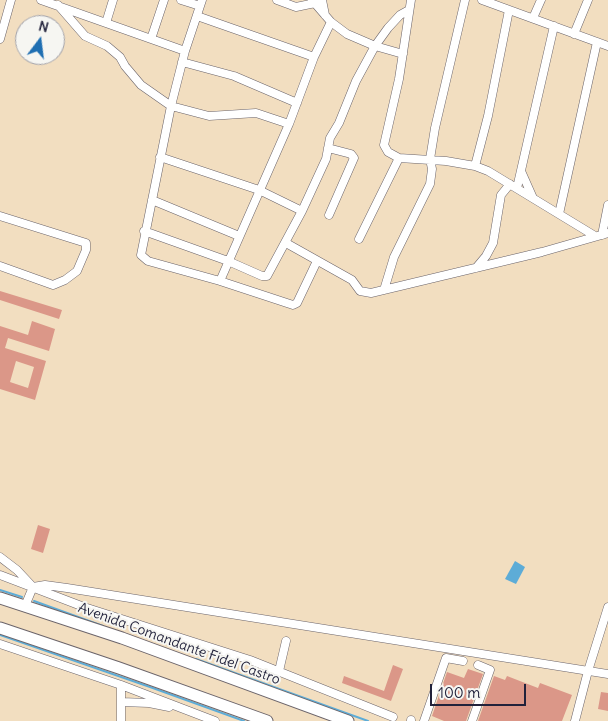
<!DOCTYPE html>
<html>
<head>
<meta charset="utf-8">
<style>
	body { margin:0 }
	#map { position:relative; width:608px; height:721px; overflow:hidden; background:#f2dec0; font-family:Delius,sans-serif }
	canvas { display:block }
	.north { position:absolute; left:15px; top:15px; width:50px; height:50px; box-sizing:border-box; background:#f6f6f2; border:1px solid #a1a1a9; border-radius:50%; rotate:15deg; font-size:14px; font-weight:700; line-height:20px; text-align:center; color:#22223b }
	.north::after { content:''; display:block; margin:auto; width:18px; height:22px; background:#1f6fb2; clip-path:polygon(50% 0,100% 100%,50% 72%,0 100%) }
	.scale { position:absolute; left:430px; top:684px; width:96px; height:22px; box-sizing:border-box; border:2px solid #22223b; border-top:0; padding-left:6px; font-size:15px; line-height:18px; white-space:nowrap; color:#22223b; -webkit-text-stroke:4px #f6f6f2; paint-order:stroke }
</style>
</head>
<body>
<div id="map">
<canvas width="608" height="721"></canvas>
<div class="north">N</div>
<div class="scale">100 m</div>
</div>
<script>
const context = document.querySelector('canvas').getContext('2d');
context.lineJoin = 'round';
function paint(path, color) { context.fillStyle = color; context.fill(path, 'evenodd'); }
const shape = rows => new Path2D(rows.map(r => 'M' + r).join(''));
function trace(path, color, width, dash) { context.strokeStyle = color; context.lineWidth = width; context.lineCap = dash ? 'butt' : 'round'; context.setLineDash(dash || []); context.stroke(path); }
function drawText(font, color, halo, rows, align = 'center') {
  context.font = font + ' Delius,sans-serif'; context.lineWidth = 4; context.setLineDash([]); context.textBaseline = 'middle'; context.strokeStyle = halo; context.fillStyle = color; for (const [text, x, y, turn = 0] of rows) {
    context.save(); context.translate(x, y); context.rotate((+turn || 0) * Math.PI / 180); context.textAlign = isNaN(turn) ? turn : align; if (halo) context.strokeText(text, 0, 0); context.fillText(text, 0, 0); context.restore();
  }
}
const water = shape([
	[515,561,525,567,516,584,505,579]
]);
const stream = shape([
	[0,590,22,597],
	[34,601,103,626],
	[0,635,150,687,244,721],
	[196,659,368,721]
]);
const building = shape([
	[0,291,62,310,59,319,0,300],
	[32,321,55,329,49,351,8,338,5,348,46,361,35,400,0,389,0,326,28,335],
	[16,361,34,367,28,388,10,382],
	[38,525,50,529,43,553,31,549],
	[393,665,403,669,391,701,342,683,344,676,384,691],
	[468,669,483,674,466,721,444,721,432,716,447,672,464,678],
	[494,676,505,680,507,676,538,688,540,683,572,695,562,721,478,721],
	[601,692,608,693,608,711,598,709]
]);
const minor = shape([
	[41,0,185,51],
	[181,0,200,6],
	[202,0,185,51,171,106,141,255,148,261,220,281,293,305,297,303,317,261],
	[277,0,296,7,315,3],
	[312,0,331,22,347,34,375,46,403,54],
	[322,0,325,15],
	[411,0,399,79,384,145,388,152,399,158,446,161,475,166,488,171,595,236],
	[482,0,608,46],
	[58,5,85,36,107,46,120,57,125,66,141,85,171,106,209,116,256,113,289,124],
	[197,16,314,57],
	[533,18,541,0],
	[106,23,113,0],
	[574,34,588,0],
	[0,39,11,0],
	[151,39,164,0],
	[182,62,234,76,297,103],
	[328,148,351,154,354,158,329,215],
	[160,157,259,190,302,211],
	[475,166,488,116,509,10],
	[521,171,533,198],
	[517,188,554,26],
	[152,200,239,236],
	[559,214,597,42],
	[0,216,86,243,86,250,77,271,65,280,53,285,0,266],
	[144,231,228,261,262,276,267,276,302,211,326,159,330,138,339,123,356,81,375,46,388,28,400,15,409,10],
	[602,235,608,205],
	[359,239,399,158],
	[286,243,352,280,360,291,371,293,542,252,608,233],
	[476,268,486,256,493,243,501,195,510,184],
	[220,281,289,124,314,57,331,22],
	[384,290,394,257,430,184,432,169,430,159,435,128,465,0],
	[0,557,17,570,32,586],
	[0,575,84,607,250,660,393,717],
	[33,587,45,585,67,588,608,674],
	[25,606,33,587],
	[0,644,121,685,215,721],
	[279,671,286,641],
	[121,685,121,721],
	[121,702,149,703,169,707],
	[411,721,411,720],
	[424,721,446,658,463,661],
	[472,721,490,670,478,665],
	[575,721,588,671,608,607]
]);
const highway = shape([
	[0,598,122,638,348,721],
	[0,628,119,668,267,721]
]);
const streetNames = [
	["Avenida Comandante Fidel Castro",179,644,20]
];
paint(water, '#5dacd7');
trace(stream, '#5dacd7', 2);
paint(building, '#db9788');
trace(minor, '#6b646a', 9);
trace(highway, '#6b646a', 13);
trace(minor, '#fff', 8);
trace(highway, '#fff', 11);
drawText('14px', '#22223b', '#f6f6f2', streetNames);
</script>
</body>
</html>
